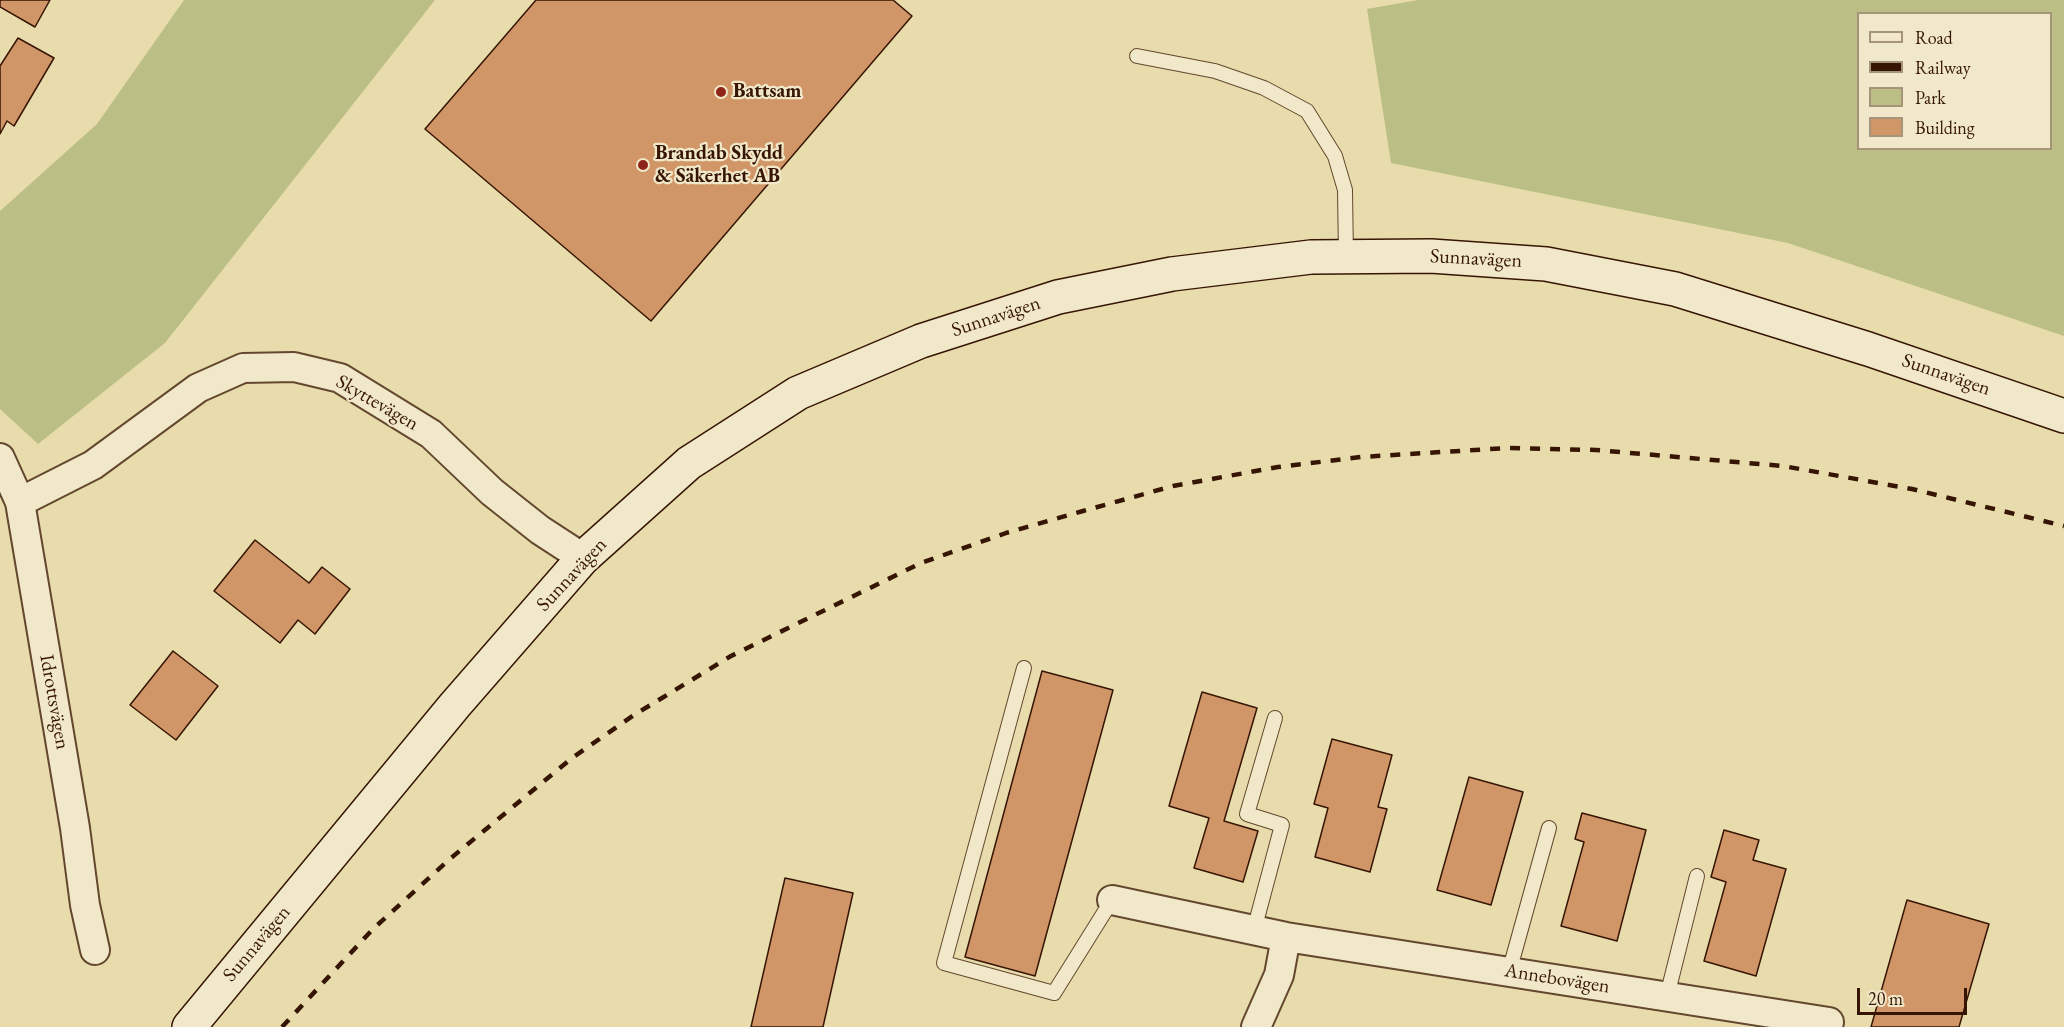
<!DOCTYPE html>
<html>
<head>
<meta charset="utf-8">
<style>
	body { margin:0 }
	#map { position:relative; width:2064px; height:1027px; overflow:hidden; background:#e9dcac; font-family:"EB Garamond",serif }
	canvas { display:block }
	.legend { position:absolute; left:1857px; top:12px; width:195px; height:138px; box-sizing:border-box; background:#f1e8c9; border:2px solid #a6947a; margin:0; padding:8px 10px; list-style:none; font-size:18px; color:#361504 }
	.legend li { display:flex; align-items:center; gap:12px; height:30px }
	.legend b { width:30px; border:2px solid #a6947a }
	.scale { position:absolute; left:1857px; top:988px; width:110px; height:27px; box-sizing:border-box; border:3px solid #361504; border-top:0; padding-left:8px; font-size:18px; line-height:21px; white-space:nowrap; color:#361504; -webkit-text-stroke:4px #f1e8c9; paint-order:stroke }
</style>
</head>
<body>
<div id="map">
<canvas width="2064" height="1027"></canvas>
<ul class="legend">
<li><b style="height:8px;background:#f1e8c9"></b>Road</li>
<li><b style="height:8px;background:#361504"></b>Railway</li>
<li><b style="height:16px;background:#bcbf85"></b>Park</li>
<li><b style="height:16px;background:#d19667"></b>Building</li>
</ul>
<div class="scale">20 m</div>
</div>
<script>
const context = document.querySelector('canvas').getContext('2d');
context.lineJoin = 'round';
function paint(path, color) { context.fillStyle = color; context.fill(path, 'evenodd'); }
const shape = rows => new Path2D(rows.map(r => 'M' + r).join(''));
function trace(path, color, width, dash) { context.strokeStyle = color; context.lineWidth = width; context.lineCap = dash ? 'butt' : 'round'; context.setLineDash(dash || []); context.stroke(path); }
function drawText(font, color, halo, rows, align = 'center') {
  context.font = font + ' "EB Garamond",serif'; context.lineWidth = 4.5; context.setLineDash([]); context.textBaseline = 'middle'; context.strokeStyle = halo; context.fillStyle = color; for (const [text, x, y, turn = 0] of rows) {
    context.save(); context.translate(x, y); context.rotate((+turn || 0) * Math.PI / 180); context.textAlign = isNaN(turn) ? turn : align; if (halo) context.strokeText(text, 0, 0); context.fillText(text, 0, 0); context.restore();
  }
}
const green = shape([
	[184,0,435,0,165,343,38,444,0,409,0,211,97,124],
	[1418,0,2064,0,2064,336,1788,243,1391,163,1367,9],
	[1858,14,2050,14,2050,148,1858,148]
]);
const building = shape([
	[0,0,50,0,35,27,0,7,0,0],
	[536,0,893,0,912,16,651,321,425,129,536,0],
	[18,38,54,58,14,126,7,121,0,134,0,66,18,38],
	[255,540,309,583,322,567,350,589,315,634,298,620,280,643,214,591,255,540],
	[173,651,218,686,176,740,130,705,173,651],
	[1042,671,1113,690,1035,976,965,957,1042,671],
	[1202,692,1257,708,1224,821,1258,831,1243,882,1194,868,1209,818,1169,806,1202,692],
	[1332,739,1392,755,1378,807,1387,809,1370,872,1315,857,1328,808,1314,804,1332,739],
	[1469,777,1523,792,1491,905,1437,890,1469,777],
	[1582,813,1646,830,1617,941,1561,926,1584,842,1575,839,1582,813],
	[1724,830,1759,840,1753,860,1786,869,1756,976,1704,961,1726,882,1711,877,1724,830],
	[785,878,853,893,823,1027,751,1027,785,878],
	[1907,900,1989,924,1959,1027,1871,1027,1907,900]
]);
const service = shape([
	[1137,56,1215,71,1264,88,1307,111,1335,156,1345,190,1346,257],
	[1024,668,944,963,1054,993,1112,900],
	[1254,930,1282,825,1247,814,1275,718],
	[1509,972,1549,828],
	[1667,996,1697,876]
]);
const minor = shape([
	[0,458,20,502,75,828,85,905,95,950],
	[20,502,93,465,198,388,243,368,294,367,340,378,431,434,492,492,540,530,583,558],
	[1112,900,1286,937,1829,1022],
	[1256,1027,1279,975,1286,937]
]);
const secondary = shape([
	[189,1027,455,705,583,558,689,463,798,393,921,341,1058,297,1172,274,1311,257,1431,256,1546,264,1675,289,1868,349,2064,416]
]);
const rail = shape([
	[282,1027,373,929,451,858,572,758,634,715,731,656,921,563,1006,533,1083,511,1173,486,1278,467,1361,457,1507,448,1596,450,1783,466,1912,489,2064,526]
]);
const markers = [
	[721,92,6,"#8f2418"],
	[643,165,6,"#8f2418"]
];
const poiNames = [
	["Battsam",733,92],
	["Brandab Skydd",655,154],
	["& Säkerhet AB",655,177]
];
const streetNames = [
	["Sunnavägen",1476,259,3],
	["Sunnavägen",996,317,-18],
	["Sunnavägen",1946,375,19],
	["Skyttevägen",377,403,30],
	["Sunnavägen",572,575,-47],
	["Idrottsvägen",54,702,80],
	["Sunnavägen",257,944,-50],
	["Annebovägen",1557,979,9]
];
paint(green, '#bcbf85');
paint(building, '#d19667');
trace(building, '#361504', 1.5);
trace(service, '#63472e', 16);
trace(minor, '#63472e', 32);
trace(secondary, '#361504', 36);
trace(service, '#f1e8c9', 14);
trace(minor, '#f1e8c9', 28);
trace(secondary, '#f1e8c9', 33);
trace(rail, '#361504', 4.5, [10, 10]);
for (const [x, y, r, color] of markers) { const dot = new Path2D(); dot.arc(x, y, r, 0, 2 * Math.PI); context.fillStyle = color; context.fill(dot); trace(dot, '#f1e8c9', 2); }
drawText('bold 20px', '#361504', '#f1e8c9', poiNames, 'left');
drawText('20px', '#361504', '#f1e8c9', streetNames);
</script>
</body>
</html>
